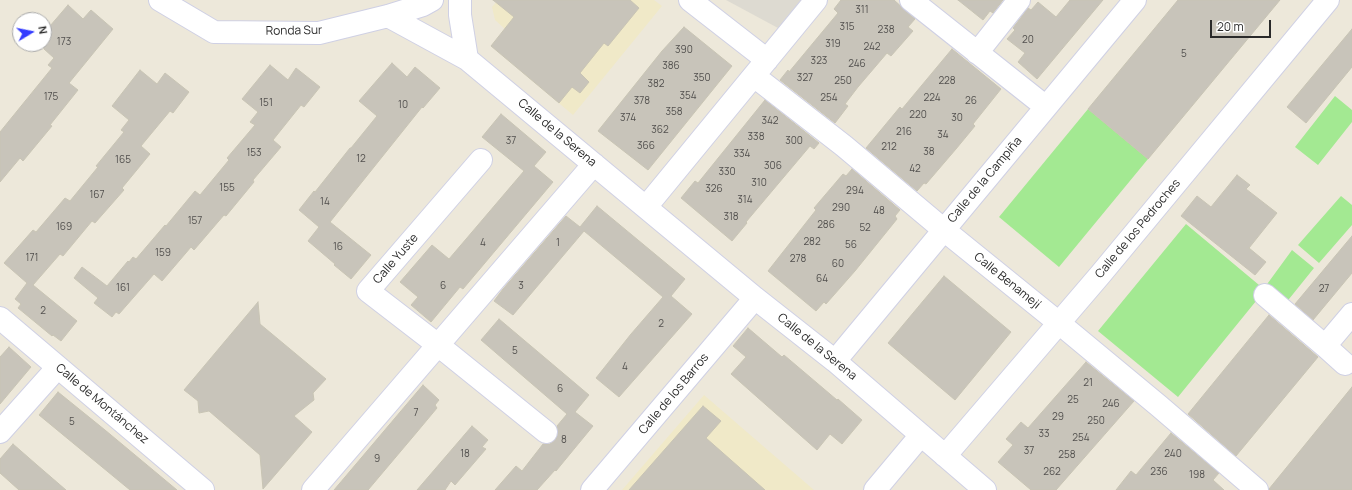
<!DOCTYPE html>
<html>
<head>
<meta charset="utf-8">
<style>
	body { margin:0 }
	#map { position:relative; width:1352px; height:490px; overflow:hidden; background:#ede8da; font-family:Manrope,sans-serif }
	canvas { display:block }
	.north { position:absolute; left:12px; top:12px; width:40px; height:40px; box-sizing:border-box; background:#fff; border:1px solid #aaa; border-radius:50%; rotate:80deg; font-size:11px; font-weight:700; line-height:16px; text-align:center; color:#2a2a2a }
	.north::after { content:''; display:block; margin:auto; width:14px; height:18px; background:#353dff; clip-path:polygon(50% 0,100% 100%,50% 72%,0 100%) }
	.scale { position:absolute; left:1210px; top:20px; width:61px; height:18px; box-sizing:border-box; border:2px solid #2a2a2a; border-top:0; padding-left:5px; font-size:12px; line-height:14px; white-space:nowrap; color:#2a2a2a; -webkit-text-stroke:3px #fff; paint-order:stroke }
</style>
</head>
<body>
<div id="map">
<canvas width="1352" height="490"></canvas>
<div class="north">N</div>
<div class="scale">20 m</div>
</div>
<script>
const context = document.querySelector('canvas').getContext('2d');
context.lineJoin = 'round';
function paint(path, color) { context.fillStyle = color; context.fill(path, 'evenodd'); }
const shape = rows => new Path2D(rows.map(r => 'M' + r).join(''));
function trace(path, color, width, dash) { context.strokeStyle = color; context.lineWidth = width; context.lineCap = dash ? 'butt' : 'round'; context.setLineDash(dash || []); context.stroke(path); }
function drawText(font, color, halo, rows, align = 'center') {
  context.font = font + ' Manrope,sans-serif'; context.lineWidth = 3; context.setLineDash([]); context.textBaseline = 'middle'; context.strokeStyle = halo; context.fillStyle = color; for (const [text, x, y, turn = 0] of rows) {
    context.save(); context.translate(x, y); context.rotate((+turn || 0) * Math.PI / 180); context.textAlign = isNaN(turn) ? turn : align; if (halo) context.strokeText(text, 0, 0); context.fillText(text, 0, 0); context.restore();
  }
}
const education = shape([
	[498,0,654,0,662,6,573,115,491,46,505,29,495,20,492,7],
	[704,395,814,490,622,490]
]);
const green = shape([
	[1335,96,1352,110,1352,122,1318,165,1295,147],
	[1088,109,1148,159,1059,267,999,217],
	[1341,196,1352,205,1352,225,1319,263,1298,245],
	[1186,224,1265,290,1178,397,1098,331],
	[1292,250,1314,268,1285,304,1265,287]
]);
const plaza = shape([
	[726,0,801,0,778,28]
]);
const building = shape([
	[493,0,630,0,639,8,608,46,604,43,580,73,589,82,580,93,572,87,559,103,491,46,514,17,493,0],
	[841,0,894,0,915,19,908,27,913,31,891,56,887,53,858,87,845,104,848,106,835,123,780,80,788,70,789,72,838,13,834,9,841,0],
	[958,0,1003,0,993,13,990,11,983,20,958,0],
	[1070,0,1103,0,1037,79,1018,62,1025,53,1007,39,1015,30,1013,28,1028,8,1031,10,1038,2,1056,17,1070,0],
	[1178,0,1280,0,1148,159,1088,109,1178,0],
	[68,5,83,19,91,10,113,29,69,83,78,90,50,125,52,126,23,161,20,158,0,182,0,132,52,68,48,65,54,58,44,49,44,33,68,5],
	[684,27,732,66,648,170,598,131,662,51,684,27],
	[1352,29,1352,67,1306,123,1287,107,1352,29],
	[952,49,1001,89,973,124,975,126,956,149,926,184,924,183,917,191,866,148,900,107,902,109,952,49],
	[392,63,407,77,415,67,440,88,423,108,422,107,330,222,371,255,351,279,334,265,335,264,308,241,319,227,299,210,314,191,315,192,350,148,351,148,377,116,359,101,392,63],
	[270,65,288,80,296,68,320,87,304,107,301,105,273,140,281,147,253,180,254,182,226,216,224,215,194,250,191,247,162,281,154,274,119,314,116,312,112,317,94,303,98,298,74,278,82,267,107,286,128,261,129,262,133,257,136,259,165,225,166,226,195,191,200,195,229,160,227,158,255,125,250,122,258,112,242,99,270,65],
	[140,70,157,84,165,73,189,92,173,113,170,111,141,146,150,154,122,188,124,190,95,223,92,221,63,256,60,254,33,285,77,321,61,341,53,335,52,336,18,308,21,304,15,299,27,283,4,263,33,230,36,232,65,198,70,201,98,167,96,166,124,132,121,130,129,120,112,106,140,70],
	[765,100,819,143,814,149,810,146,746,222,747,223,732,241,681,198,695,181,698,183,765,100],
	[501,114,546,152,534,166,553,182,463,289,460,287,431,322,411,305,418,297,400,282,432,245,449,259,524,171,482,137,501,114],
	[852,169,900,210,895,216,897,219,855,271,826,304,824,302,816,311,768,271,816,210,814,208,843,174,846,176,852,169],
	[1237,175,1250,185,1246,189,1277,213,1249,248,1266,262,1255,275,1181,216,1197,196,1211,207,1237,175],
	[597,206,685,279,671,296,692,314,619,397,596,378,631,334,663,297,584,231,513,315,494,301,503,289,566,216,580,227,597,206],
	[1352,236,1352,273,1313,320,1295,304,1352,236],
	[944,276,1011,332,955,400,888,343,944,276],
	[258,302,260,324,326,379,313,393,314,400,294,416,312,432,263,489,260,455,209,411,199,413,198,401,184,390,258,302],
	[1269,315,1318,357,1236,456,1188,414,1269,315],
	[499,319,589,395,575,412,593,426,556,471,555,470,537,490,495,490,516,466,522,471,543,444,550,444,555,440,558,434,557,426,567,414,481,340,499,319],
	[748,328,782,357,784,355,837,400,838,399,862,420,842,444,830,434,817,450,731,374,746,357,733,346,748,328],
	[9,347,31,367,0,404,0,357,9,347],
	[1086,362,1134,401,1056,490,1031,490,998,462,1013,445,1006,439,1021,422,1028,428,1086,362],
	[423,385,439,400,435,405,437,408,417,432,368,490,334,490,423,385],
	[1352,387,1352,490,1269,490,1269,489,1352,387],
	[58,392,105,430,177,490,130,490,39,415,58,392],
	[703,406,721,421,706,438,765,490,629,490,703,406],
	[472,426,488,440,482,447,486,449,467,471,455,485,451,481,445,490,417,490,472,426],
	[1171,433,1219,473,1213,480,1224,490,1116,490,1131,471,1136,475,1171,433],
	[13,444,37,465,66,490,19,490,0,473,0,459,13,444]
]);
const minor = shape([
	[160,0,214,32,319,33,388,16,423,5,432,0],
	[460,0,460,15,467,59],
	[690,0,767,60],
	[911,0,1046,107],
	[388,16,467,59,755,298,835,361,985,490],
	[977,53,1019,0],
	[754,76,844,146,944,230,1059,323,1159,406,1257,490],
	[481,160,368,291,438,345,546,432],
	[646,207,816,0],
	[1265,295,1325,346],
	[0,318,203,490],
	[835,361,1135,0],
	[1345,364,1325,346,1352,314],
	[0,432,58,367],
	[945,456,1100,275,1328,0],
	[313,490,594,164],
	[592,490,755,298],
	[875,490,921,435]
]);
const numberNames = [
	["311",862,10],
	["315",847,27],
	["238",886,30],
	["20",1028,40],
	["173",64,42],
	["319",833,44],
	["242",872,47],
	["390",684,50],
	["5",1184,54],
	["323",819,61],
	["246",857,64],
	["386",671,66],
	["350",702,78],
	["327",805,78],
	["250",843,81],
	["228",947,81],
	["382",656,84],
	["354",688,96],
	["175",51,97],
	["254",829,98],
	["224",932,98],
	["378",642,101],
	["26",971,101],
	["151",266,103],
	["10",403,105],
	["358",674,112],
	["220",918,115],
	["374",628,118],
	["30",957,118],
	["342",770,121],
	["362",660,130],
	["216",904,132],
	["34",943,135],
	["338",756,137],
	["37",511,141],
	["300",794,141],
	["366",646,146],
	["212",889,147],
	["38",929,152],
	["153",254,153],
	["334",742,154],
	["12",361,159],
	["165",123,160],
	["306",773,166],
	["42",915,169],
	["330",727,172],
	["310",759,183],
	["155",227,188],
	["326",714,189],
	["294",855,191],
	["167",97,195],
	["314",745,200],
	["14",325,202],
	["290",841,208],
	["48",879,211],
	["318",731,217],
	["157",195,221],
	["286",826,225],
	["169",64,227],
	["52",865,228],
	["282",812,242],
	["4",483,243],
	["1",558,243],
	["56",851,245],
	["16",338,247],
	["159",163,253],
	["171",32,258],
	["278",798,259],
	["60",838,264],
	["64",822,279],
	["6",443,286],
	["3",521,286],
	["161",123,288],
	["27",1324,289],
	["2",43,311],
	["2",661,324],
	["5",515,351],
	["4",625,367],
	["21",1088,383],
	["6",560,389],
	["25",1073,400],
	["246",1111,404],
	["7",416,413],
	["29",1058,417],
	["250",1096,421],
	["5",72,422],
	["33",1044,434],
	["254",1081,438],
	["8",564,440],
	["37",1029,451],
	["18",465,454],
	["240",1173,454],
	["258",1067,455],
	["9",377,459],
	["262",1052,472],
	["236",1159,472],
	["198",1197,475]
];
const streetNames = [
	["Ronda Sur",294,31,-1],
	["Calle de la Serena",557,133,40],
	["Calle de la Campiña",985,180,-50],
	["Calle de los Pedroches",1138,229,-50],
	["Calle Yuste",396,259,-49],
	["Calle Benamejí",1007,281,39],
	["Calle de la Serena",817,347,39],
	["Calle de los Barros",674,394,-50],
	["Calle de Montánchez",102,404,40]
];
paint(education, '#f0e9c8');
paint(green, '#a3e992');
paint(plaza, '#dddad1');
paint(building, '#c8c4ba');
trace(building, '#c8c4b4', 1);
trace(minor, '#cfd0e4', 24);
trace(minor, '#fff', 22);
drawText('10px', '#52504e', null, numberNames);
drawText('12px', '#2a2a2a', '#fff', streetNames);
</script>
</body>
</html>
